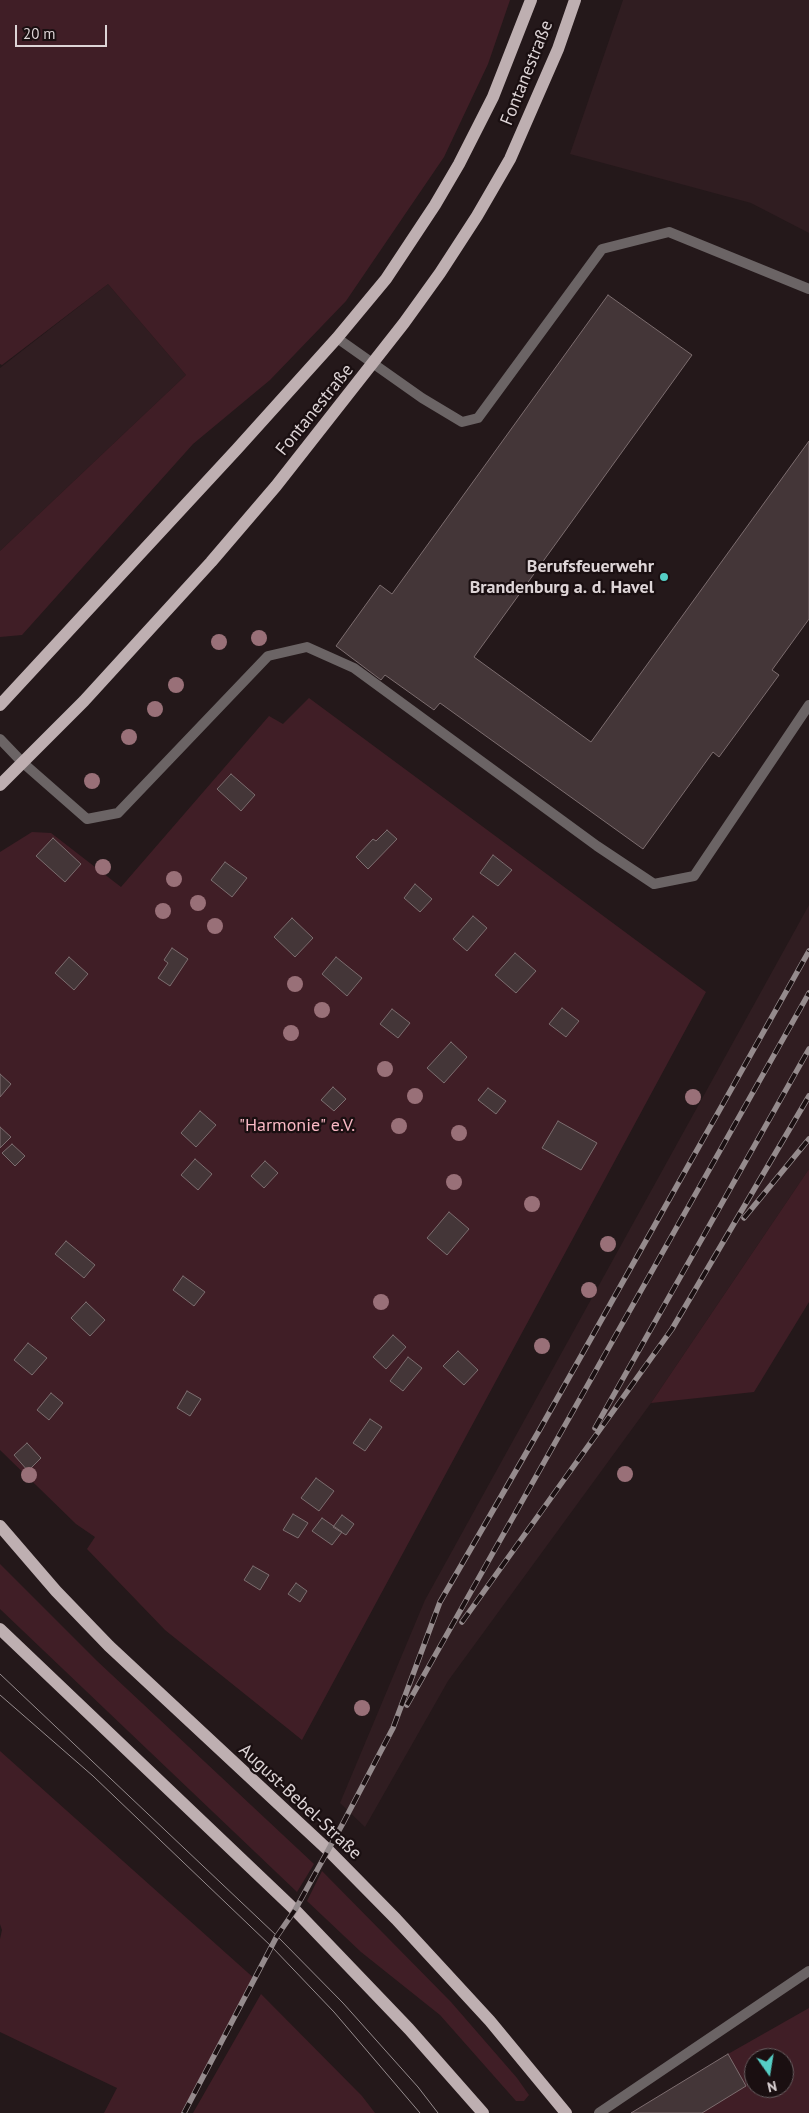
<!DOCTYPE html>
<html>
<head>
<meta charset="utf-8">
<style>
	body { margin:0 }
	#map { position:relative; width:809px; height:2113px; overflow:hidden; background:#24181a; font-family:"PT Sans",sans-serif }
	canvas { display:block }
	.north { position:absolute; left:744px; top:2048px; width:50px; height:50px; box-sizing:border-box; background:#1a0f11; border:1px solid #685e60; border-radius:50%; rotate:167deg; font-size:14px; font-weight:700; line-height:20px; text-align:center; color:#ddd4d6 }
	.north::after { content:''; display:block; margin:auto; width:18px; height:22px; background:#55cec5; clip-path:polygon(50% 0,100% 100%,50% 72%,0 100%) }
	.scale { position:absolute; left:15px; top:25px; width:92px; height:22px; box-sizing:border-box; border:2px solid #ddd4d6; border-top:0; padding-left:6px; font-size:15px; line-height:18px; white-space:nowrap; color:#ddd4d6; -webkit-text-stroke:4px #1a0f11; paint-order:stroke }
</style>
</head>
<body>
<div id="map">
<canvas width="809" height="2113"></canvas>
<div class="north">N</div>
<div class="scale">20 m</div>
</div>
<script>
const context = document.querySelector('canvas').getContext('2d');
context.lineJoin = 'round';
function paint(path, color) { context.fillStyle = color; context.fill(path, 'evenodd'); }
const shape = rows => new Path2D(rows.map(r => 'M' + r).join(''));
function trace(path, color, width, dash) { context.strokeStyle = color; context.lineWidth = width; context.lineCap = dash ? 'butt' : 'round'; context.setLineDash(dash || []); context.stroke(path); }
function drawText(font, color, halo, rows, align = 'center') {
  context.font = font + ' "PT Sans",sans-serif'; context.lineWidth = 4.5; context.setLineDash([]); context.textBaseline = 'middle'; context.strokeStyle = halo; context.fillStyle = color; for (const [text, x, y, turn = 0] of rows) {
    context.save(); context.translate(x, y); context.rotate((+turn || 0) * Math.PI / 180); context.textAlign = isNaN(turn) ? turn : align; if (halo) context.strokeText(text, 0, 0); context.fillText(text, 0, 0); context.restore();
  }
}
const built = shape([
	[623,0,809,0,809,233,751,203,570,154],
	[108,284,186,375,0,551,0,368],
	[809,905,809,1169,651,1403,448,1681,365,1827,340,1803,425,1600]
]);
const green = shape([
	[0,0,510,0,488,64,444,157,346,301,270,380,193,444,22,635,0,637,0,551,186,375,108,284,2,365,0,364],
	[309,698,706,992,302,1740,165,1630,87,1549,95,1537,76,1524,0,1450,0,852,32,832,51,833,121,887,269,716,283,724],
	[809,1169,809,1302,754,1392,651,1403],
	[0,1564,96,1660,314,1864,297,1892,0,1609],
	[0,1751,256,1980,184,2113,104,2113,117,2088,0,2032,0,1939,2,1930,0,1924],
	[322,1871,451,2002,517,2078,529,2095,524,2101,516,2101,440,2015,361,1952,307,1901],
	[261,1994,362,2096,375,2113,193,2113],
	[809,2008,809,2113,631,2113,728,2054],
	[754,2058,784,2058,784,2088,754,2088]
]);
const building = shape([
	[608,295,692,355,474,657,591,742,809,441,809,619,772,670,779,675,719,757,713,752,643,849,440,703,434,710,385,675,381,680,336,646,380,585,392,594,608,295],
	[231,774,255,795,241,811,217,789,231,774],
	[387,830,397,839,368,869,356,857,373,839,376,841,387,830],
	[53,838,81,864,65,882,36,856,53,838],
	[493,855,512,870,498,886,480,873,493,855],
	[225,862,247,878,232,897,211,880,225,862],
	[415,884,432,899,420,912,404,898,415,884],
	[473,916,487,928,467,951,453,939,473,916],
	[292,918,313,938,295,957,274,937,292,918],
	[172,948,188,959,170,986,158,978,168,963,164,960,172,948],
	[515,953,536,971,516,993,495,975,515,953],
	[69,957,88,974,74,990,55,973,69,957],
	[336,957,362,978,347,996,322,974,336,957],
	[562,1008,579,1021,566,1037,549,1024,562,1008],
	[392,1009,410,1023,398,1038,380,1024,392,1009],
	[451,1042,467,1057,444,1083,427,1068,451,1042],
	[0,1074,11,1084,0,1097,0,1074],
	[333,1087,346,1099,334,1111,321,1100,333,1087],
	[488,1088,506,1101,496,1114,478,1100,488,1088],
	[200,1111,216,1125,196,1147,181,1133,200,1111],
	[558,1121,597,1143,581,1170,542,1148,558,1121],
	[0,1127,11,1137,0,1148,0,1127],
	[12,1144,25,1156,15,1166,2,1153,12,1144],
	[195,1159,212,1174,198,1190,181,1175,195,1159],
	[265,1161,278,1173,264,1188,251,1176,265,1161],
	[449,1212,469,1229,447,1255,427,1238,449,1212],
	[66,1241,95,1265,84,1278,55,1254,66,1241],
	[183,1276,205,1292,194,1306,173,1290,183,1276],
	[86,1302,105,1320,90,1336,71,1318,86,1302],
	[393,1335,406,1347,386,1369,373,1357,393,1335],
	[28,1343,47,1358,32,1375,14,1360,28,1343],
	[458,1351,478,1370,464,1385,443,1366,458,1351],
	[408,1357,422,1368,403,1391,390,1381,408,1357],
	[187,1391,201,1399,190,1416,177,1408,187,1391],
	[51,1393,63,1403,49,1420,37,1410,51,1393],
	[370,1419,382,1427,365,1451,353,1443,370,1419],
	[27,1443,41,1458,28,1471,14,1455,27,1443],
	[316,1478,334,1491,319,1511,301,1498,316,1478],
	[293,1514,308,1523,298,1538,283,1530,293,1514],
	[342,1515,354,1524,346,1535,333,1527,342,1515],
	[322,1518,342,1532,332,1545,312,1531,322,1518],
	[253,1566,269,1575,260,1590,244,1580,253,1566],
	[296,1583,307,1591,300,1602,288,1594,296,1583],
	[728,2054,746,2086,702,2113,631,2113,728,2054]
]);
const service = shape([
	[337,338,422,398,462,422,478,418,602,249,669,232,809,289],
	[22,762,87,819,118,813,268,656,307,647,354,668,597,846,654,884,694,876,809,705],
	[599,2113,809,1971]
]);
const minor = shape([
	[0,739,22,762]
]);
const primary = shape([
	[0,705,237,449,337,338,386,279,435,205,459,164,493,97,531,0],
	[0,785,84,701,211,562,276,486,404,323,440,273,477,216,510,159,558,49,575,0],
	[0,1526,56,1591,109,1646,328,1850,396,1919,490,2021,566,2113],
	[0,1629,295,1910,409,2029,483,2113]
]);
const tram = shape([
	[0,1674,277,1936,343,2003,418,2087,438,2113],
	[0,1695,93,1776,272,1947,334,2012,420,2113]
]);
const rail = shape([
	[744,1218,809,1139],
	[595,1428,809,1049],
	[462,1622,672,1329,809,1096],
	[407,1705,809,993],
	[184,2113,277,1936,295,1910,342,1825,393,1728,440,1602,540,1429,809,951]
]);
const trees = [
	[259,638],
	[219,642],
	[176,685],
	[155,709],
	[129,737],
	[92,781],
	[103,867],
	[174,879],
	[198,903],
	[163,911],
	[215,926],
	[295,984],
	[322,1010],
	[291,1033],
	[385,1069],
	[415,1096],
	[693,1097],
	[399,1126],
	[459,1133],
	[454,1182],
	[532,1204],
	[608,1244],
	[589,1290],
	[381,1302],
	[542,1346],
	[625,1474],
	[29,1475],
	[362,1708]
];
const markers = [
	[664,577,5,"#55cec5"]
];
const streetNames = [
	["Fontanestraße",527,73,-68],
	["Fontanestraße",315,410,-51],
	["August-Bebel-Straße",300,1802,43]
];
const poiNames = [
	["Berufsfeuerwehr",654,567],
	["Brandenburg a. d. Havel",654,588]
];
const parkNames = [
	["\"Harmonie\" e.V.",297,1126]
];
paint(built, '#301d21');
paint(green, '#401e26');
paint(building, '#443638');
trace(building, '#7c6d6f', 1);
trace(service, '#6b6465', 10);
trace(minor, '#6b6465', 10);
trace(primary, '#beafb1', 12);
trace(tram, '#958b8d', 1);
trace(rail, '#958b8d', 5.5);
trace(rail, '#1a0f11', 4, [11]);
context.fillStyle = '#997078';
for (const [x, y] of trees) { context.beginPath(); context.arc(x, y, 8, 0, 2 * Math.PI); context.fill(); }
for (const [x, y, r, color] of markers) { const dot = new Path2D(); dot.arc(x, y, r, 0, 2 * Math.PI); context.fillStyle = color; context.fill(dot); trace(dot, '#1a0f11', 2); }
drawText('18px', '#ddd4d6', '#1a0f11', streetNames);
drawText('bold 18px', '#ddd4d6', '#1a0f11', poiNames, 'right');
drawText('18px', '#f9b8c4', '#1a0f11', parkNames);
</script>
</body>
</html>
